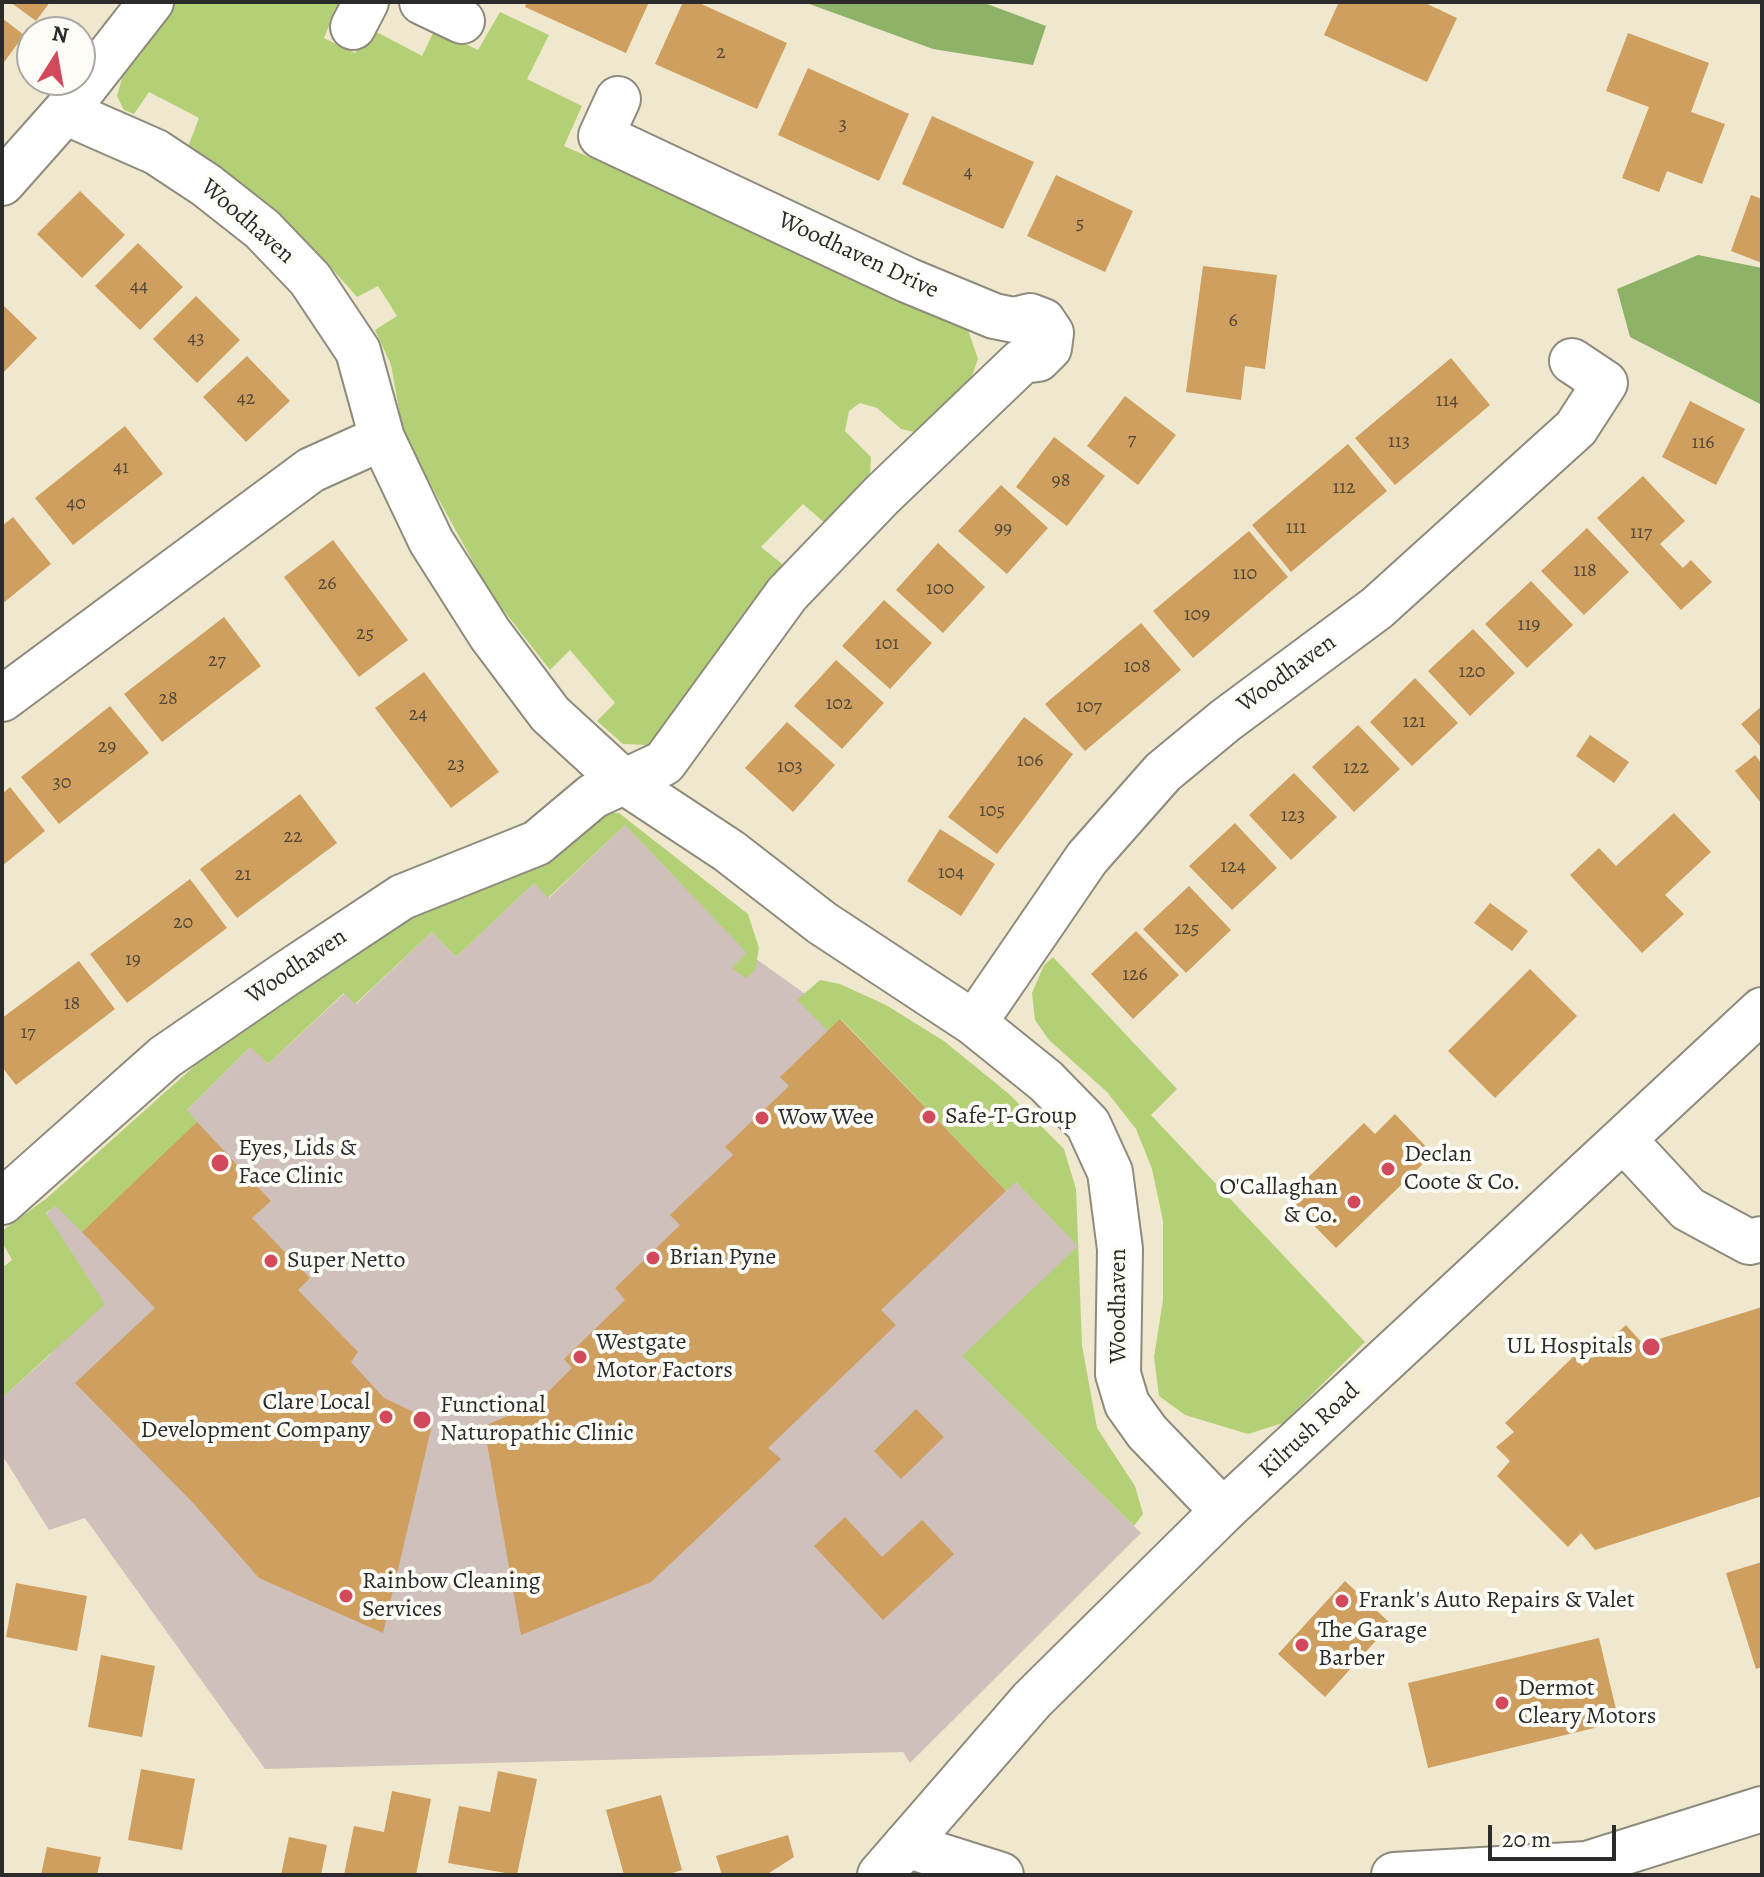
<!DOCTYPE html>
<html>
<head>
<meta charset="utf-8">
<style>
	body { margin:0 }
	#map { position:relative; width:1764px; height:1877px; overflow:hidden; background:#f0e8ce; font-family:Alegreya,serif }
	canvas { display:block }
	.frame { position:absolute; inset:0; border:4px solid #2b2b2b; pointer-events:none }
	.north { position:absolute; left:16px; top:16px; width:80px; height:80px; box-sizing:border-box; background:#fdfcf7; border:2px solid #a9a8a5; border-radius:50%; rotate:11deg; font-size:22px; font-weight:700; line-height:32px; text-align:center; color:#2b2b2b }
	.north::after { content:''; display:block; margin:auto; width:28px; height:36px; background:#d1495b; clip-path:polygon(50% 0,100% 100%,50% 72%,0 100%) }
	.scale { position:absolute; left:1488px; top:1825px; width:128px; height:36px; box-sizing:border-box; border:4px solid #2b2b2b; border-top:0; padding-left:10px; font-size:24px; line-height:28px; white-space:nowrap; color:#2b2b2b; -webkit-text-stroke:6px #fdfcf7; paint-order:stroke }
</style>
</head>
<body>
<div id="map">
<canvas width="1764" height="1877"></canvas>
<div class="frame"></div>
<div class="north">N</div>
<div class="scale">20 m</div>
</div>
<script>
const context = document.querySelector('canvas').getContext('2d');
context.lineJoin = 'round';
function paint(path, color) { context.fillStyle = color; context.fill(path, 'evenodd'); }
const shape = rows => new Path2D(rows.map(r => 'M' + r).join(''));
function trace(path, color, width, dash) { context.strokeStyle = color; context.lineWidth = width; context.lineCap = dash ? 'butt' : 'round'; context.setLineDash(dash || []); context.stroke(path); }
function drawText(font, color, halo, rows, align = 'center') {
  context.font = font + ' Alegreya,serif'; context.lineWidth = 8; context.setLineDash([]); context.textBaseline = 'middle'; context.strokeStyle = halo; context.fillStyle = color; for (const [text, x, y, turn = 0] of rows) {
    context.save(); context.translate(x, y); context.rotate((+turn || 0) * Math.PI / 180); context.textAlign = isNaN(turn) ? turn : align; if (halo) context.strokeText(text, 0, 0); context.fillText(text, 0, 0); context.restore();
  }
}
const industrial = shape([
	[625,825,748,953,840,1019,1006,1191,1015,1181,1079,1246,963,1357,1141,1533,910,1763,903,1752,265,1769,85,1518,49,1530,2,1455,2,1398,51,1354,64,1242,46,1214,175,1099,187,1110,251,1046,268,1064,345,993,356,1004,432,932,456,957,534,883,549,898]
]);
const green = shape([
	[176,2,339,2,324,38,355,53,373,30,422,56,435,29,478,50,500,12,549,35,527,79,582,106,564,146,951,316,968,330,978,359,967,390,919,433,901,429,877,408,860,403,849,411,845,431,871,457,870,478,827,525,803,504,761,547,786,567,726,638,661,735,647,745,623,744,597,721,615,703,570,650,550,670,490,593,404,436,391,365,375,330,397,316,378,286,357,297,319,254,267,205,188,147,199,118,149,92,134,114,124,110,117,96,123,75],
	[607,813,619,813,748,914,759,948,755,970,746,978,732,968,747,953,625,825,548,898,534,883,456,957,432,932,355,1004,344,993,268,1064,250,1047,187,1110,197,1122,82,1232,56,1206,46,1213,105,1304,2,1398,2,1268,12,1260,2,1242,2,1231,47,1198,220,1043,408,916,558,852],
	[1053,957,1177,1089,1151,1115,1365,1342,1283,1423,1248,1434,1185,1415,1159,1396,1154,1357,1163,1300,1163,1221,1152,1169,1136,1129,1107,1092,1049,1040,1035,1020,1032,993,1044,965],
	[820,980,840,984,886,1005,944,1041,1009,1094,1064,1149,1076,1189,1082,1345,1097,1428,1135,1486,1143,1514,1134,1526,962,1356,1078,1246,1016,1182,1006,1191,841,1019,828,1031,797,1000]
]);
const forest = shape([
	[804,2,982,2,1046,26,1033,65,933,49],
	[1698,255,1762,268,1762,405,1630,337,1617,289]
]);
const building = shape([
	[10,2,50,2,36,21],
	[527,2,649,2,626,53,525,7],
	[683,2,697,2,787,43,757,109,655,64],
	[1339,2,1423,2,1457,18,1427,82,1324,35],
	[2,18,24,35,2,65],
	[1628,33,1709,63,1691,112,1725,124,1702,184,1667,171,1659,192,1622,178,1649,107,1606,91],
	[808,68,909,114,879,181,778,135],
	[932,116,1034,162,1003,229,902,184],
	[1056,175,1133,211,1105,272,1027,236],
	[80,191,125,235,82,278,37,234],
	[1751,195,1762,199,1762,263,1731,251],
	[138,243,183,287,140,330,95,286],
	[1203,266,1277,275,1265,369,1245,366,1241,400,1186,392],
	[196,296,240,340,197,383,153,339],
	[2,304,37,338,2,374],
	[247,356,290,401,246,442,203,397],
	[1451,358,1490,405,1395,485,1355,438],
	[1125,396,1176,435,1138,485,1087,446],
	[1690,401,1745,429,1716,485,1662,457],
	[125,426,163,474,73,545,35,498],
	[1054,437,1105,476,1067,526,1016,487],
	[1348,444,1387,491,1291,572,1252,525],
	[1643,476,1685,521,1660,544,1683,568,1691,560,1712,582,1681,610,1597,518],
	[1001,485,1048,528,1007,574,958,531],
	[13,517,51,564,2,604,2,526],
	[1587,528,1629,572,1584,615,1541,571],
	[1249,531,1288,577,1193,658,1153,611],
	[333,540,408,640,359,677,284,577],
	[938,543,985,587,943,633,896,590],
	[1531,581,1573,625,1527,668,1485,624],
	[884,600,932,643,890,689,842,646],
	[224,617,261,666,162,742,124,694],
	[1141,623,1181,670,1085,751,1045,704],
	[1473,629,1515,673,1470,716,1428,671],
	[836,660,884,703,842,749,794,706],
	[424,672,499,772,451,808,375,708],
	[1415,678,1458,723,1412,766,1370,722],
	[110,706,149,753,59,824,21,777],
	[1762,706,1762,748,1741,724],
	[1024,717,1073,754,997,854,948,817],
	[787,722,835,765,793,812,745,768],
	[1358,725,1400,769,1354,812,1312,767],
	[1590,735,1629,762,1614,783,1576,756],
	[1755,755,1762,764,1762,804,1735,771],
	[1294,773,1337,817,1291,860,1249,815],
	[10,787,45,831,2,866,2,794],
	[300,794,337,843,237,918,200,869],
	[1674,813,1711,852,1665,895,1684,914,1642,953,1570,875,1599,848,1616,866],
	[1235,823,1277,868,1232,910,1189,866],
	[940,829,995,864,961,916,907,881],
	[190,879,227,928,127,1003,90,954],
	[1189,886,1231,930,1186,973,1143,929],
	[1490,903,1528,931,1512,951,1474,923],
	[1136,931,1179,975,1133,1019,1091,974],
	[79,961,115,1009,16,1085,2,1067,2,1018],
	[1530,969,1577,1016,1495,1098,1448,1051],
	[840,1019,1006,1191,881,1310,896,1325,768,1448,781,1459,651,1582,521,1635,484,1426,536,1404,572,1368,564,1359,625,1300,615,1288,680,1225,670,1215,733,1155,725,1147,789,1086,780,1077],
	[1395,1114,1433,1154,1336,1248,1287,1198,1364,1123,1375,1134],
	[197,1122,271,1201,252,1218,310,1278,298,1290,358,1352,351,1362,384,1398,433,1421,383,1633,259,1578,194,1504,75,1383,155,1308,82,1232],
	[1762,1307,1762,1496,1595,1550,1581,1533,1568,1547,1497,1476,1510,1461,1496,1447,1514,1432,1505,1423,1574,1356,1582,1366,1626,1325,1643,1344],
	[916,1409,944,1437,901,1479,874,1451],
	[845,1517,882,1557,922,1520,954,1554,883,1620,814,1546],
	[1762,1562,1762,1667,1756,1669,1726,1573],
	[1345,1581,1391,1624,1325,1697,1278,1654],
	[16,1583,87,1596,77,1651,6,1637],
	[1599,1638,1619,1722,1428,1768,1408,1683],
	[101,1655,155,1666,142,1737,88,1727],
	[141,1769,195,1779,182,1850,128,1840],
	[498,1771,537,1779,517,1875,448,1863,459,1806,490,1812],
	[392,1791,431,1799,416,1875,344,1875,354,1826,384,1832],
	[661,1795,682,1870,666,1875,624,1875,606,1810],
	[788,1835,794,1857,766,1875,722,1875,716,1856],
	[289,1837,327,1845,321,1875,281,1875],
	[47,1847,101,1857,97,1875,41,1875]
]);
const minor = shape([
	[422,2,462,21],
	[353,27,366,2],
	[65,112,151,2],
	[2,183,65,112,156,152,206,185,262,229,310,279,358,351,382,438,431,541,490,634,550,714,623,781,729,851,822,923,974,1023,1046,1081,1088,1124,1110,1172,1120,1249,1118,1374,1127,1404,1147,1432,1223,1511],
	[2,699,311,470,382,438],
	[974,1023,1087,858,1163,772,1226,720,1377,608,1576,428,1605,383,1572,361],
	[1624,1140,1688,1209,1749,1242,1762,1239],
	[2,1202,165,1057,286,974,402,897,537,843,593,796,664,763,787,594,882,495,1022,361,1038,359,1049,348,1051,333,1043,321,1030,316,1014,320,994,316,907,280,601,136,618,99],
	[906,1845,1001,1875],
	[1394,1875,1587,1864,1762,1809]
]);
const major = shape([
	[880,1875,1032,1700,1223,1511,1762,1010]
]);
const markers = [
	[929,1117,8,"#d1495b"],
	[762,1118,8,"#d1495b"],
	[220,1163,10,"#d1495b"],
	[1388,1169,8,"#d1495b"],
	[1354,1202,8,"#d1495b"],
	[653,1258,8,"#d1495b"],
	[271,1261,8,"#d1495b"],
	[1651,1347,10,"#d1495b"],
	[580,1357,8,"#d1495b"],
	[386,1417,8,"#d1495b"],
	[422,1420,10,"#d1495b"],
	[346,1596,8,"#d1495b"],
	[1342,1601,8,"#d1495b"],
	[1302,1645,8,"#d1495b"],
	[1502,1703,8,"#d1495b"]
];
const numberNames = [
	["2",721,53],
	["3",843,125],
	["4",968,173],
	["5",1080,224],
	["44",139,287],
	["6",1233,321],
	["43",196,339],
	["42",246,399],
	["114",1447,401],
	["7",1132,440],
	["113",1399,442],
	["116",1703,443],
	["41",121,468],
	["98",1061,481],
	["112",1344,488],
	["40",76,504],
	["111",1296,528],
	["99",1003,529],
	["117",1641,533],
	["118",1585,571],
	["110",1245,574],
	["26",327,584],
	["100",940,589],
	["109",1197,615],
	["119",1529,625],
	["25",365,634],
	["101",887,644],
	["27",217,661],
	["108",1137,667],
	["120",1472,672],
	["28",168,699],
	["102",839,704],
	["107",1089,707],
	["24",418,715],
	["121",1414,722],
	["29",107,747],
	["106",1030,761],
	["23",456,765],
	["103",790,767],
	["122",1356,768],
	["30",62,783],
	["105",992,811],
	["123",1293,816],
	["22",293,837],
	["124",1233,867],
	["104",951,873],
	["21",243,875],
	["20",183,923],
	["125",1187,929],
	["19",133,960],
	["126",1135,975],
	["18",72,1004],
	["17",28,1033]
];
const streetNames = [
	["Woodhaven",247,222,41],
	["Woodhaven Drive",858,256,25],
	["Woodhaven",1287,674,-36],
	["Woodhaven",297,967,-34],
	["Woodhaven",1119,1306,-90],
	["Kilrush Road",1310,1431,-43]
];
const poiNames = [
	["Safe-T-Group",945,1117],
	["Wow Wee",778,1118],
	["Eyes, Lids &",238,1149],
	["Face Clinic",238,1177],
	["Declan",1404,1155],
	["Coote & Co.",1404,1183],
	["O'Callaghan",1338,1188,"right"],
	["& Co.",1338,1216,"right"],
	["Brian Pyne",669,1258],
	["Super Netto",287,1261],
	["Westgate",596,1343],
	["Motor Factors",596,1371],
	["UL Hospitals",1633,1347,"right"],
	["Clare Local",370,1403,"right"],
	["Development Company",370,1431,"right"],
	["Functional",440,1406],
	["Naturopathic Clinic",440,1434],
	["Rainbow Cleaning",362,1582],
	["Services",362,1610],
	["Frank's Auto Repairs & Valet",1358,1601],
	["The Garage",1318,1631],
	["Barber",1318,1659],
	["Dermot",1518,1689],
	["Cleary Motors",1518,1717]
];
paint(industrial, '#cfc0bb');
paint(green, '#b3d077');
paint(forest, '#8eb268');
paint(building, '#ce9f5e');
trace(minor, '#8e8a7c', 48);
trace(major, '#8e8a7c', 48);
trace(minor, '#fff', 44);
trace(major, '#fff', 44);
for (const [x, y, r, color] of markers) { const dot = new Path2D(); dot.arc(x, y, r, 0, 2 * Math.PI); context.fillStyle = color; context.fill(dot); trace(dot, '#fdfcf7', 3); }
drawText('20px', '#544838', null, numberNames);
drawText('24px', '#2b2b2b', '#fdfcf7', streetNames);
drawText('24px', '#2b2b2b', '#fdfcf7', poiNames, 'left');
</script>
</body>
</html>
